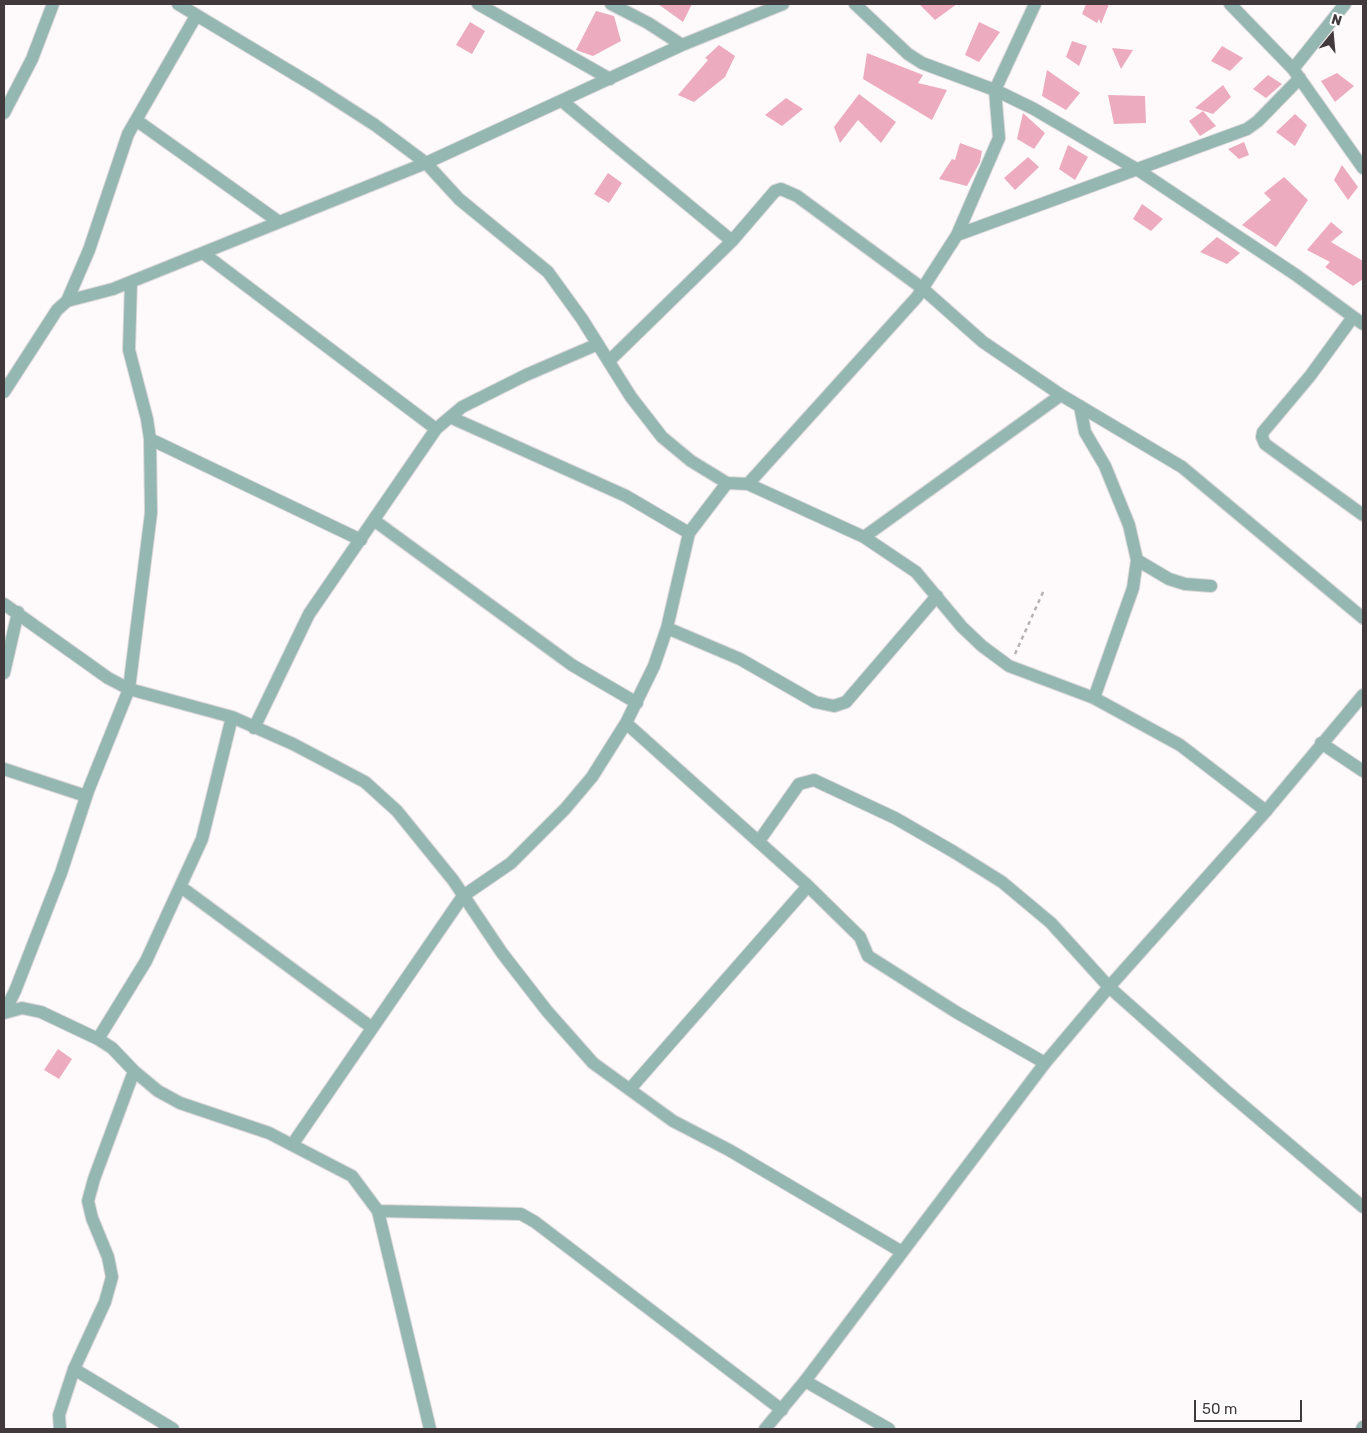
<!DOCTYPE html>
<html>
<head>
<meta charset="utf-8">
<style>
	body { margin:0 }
	#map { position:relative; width:1367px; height:1433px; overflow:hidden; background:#fefafb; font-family:Rubik,sans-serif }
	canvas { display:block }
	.frame { position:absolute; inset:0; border:5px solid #42393c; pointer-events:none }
	.north { position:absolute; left:1307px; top:10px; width:50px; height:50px; -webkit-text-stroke:4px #fff; paint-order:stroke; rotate:17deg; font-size:14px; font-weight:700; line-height:20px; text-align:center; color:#42393c }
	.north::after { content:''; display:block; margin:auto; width:18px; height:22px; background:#42393c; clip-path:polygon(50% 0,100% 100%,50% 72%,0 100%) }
	.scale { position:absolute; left:1194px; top:1400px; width:108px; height:22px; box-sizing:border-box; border:2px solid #42393c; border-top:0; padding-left:6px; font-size:15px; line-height:18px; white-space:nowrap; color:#42393c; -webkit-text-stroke:4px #fff; paint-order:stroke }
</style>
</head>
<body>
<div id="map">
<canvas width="1367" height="1433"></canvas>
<div class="frame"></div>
<div class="north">N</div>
<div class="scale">50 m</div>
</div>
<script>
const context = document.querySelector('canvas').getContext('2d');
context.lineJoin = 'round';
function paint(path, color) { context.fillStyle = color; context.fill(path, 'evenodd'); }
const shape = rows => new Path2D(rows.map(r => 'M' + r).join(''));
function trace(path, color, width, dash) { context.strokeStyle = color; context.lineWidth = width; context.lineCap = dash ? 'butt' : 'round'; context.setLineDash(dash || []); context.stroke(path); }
const building = shape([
	[658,4,692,4,683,22],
	[919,4,957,4,935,20],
	[1086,4,1109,4,1101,24,1099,19,1097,23,1082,14],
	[596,11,614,16,621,41,593,56,576,50],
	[470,22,485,31,472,54,456,45],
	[979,22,1000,32,979,62,965,55],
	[1072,41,1087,46,1079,66,1066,57],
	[719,45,735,56,725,77,694,102,678,95,708,60,705,58],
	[1222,46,1243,58,1230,71,1211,61],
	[1112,48,1133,50,1121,69],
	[867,53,923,75,918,83,947,90,932,120,863,79],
	[1047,70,1080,93,1066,110,1042,96],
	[1337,73,1354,86,1335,102,1321,81],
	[1268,75,1282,84,1266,98,1253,89],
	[1223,85,1231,97,1213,114,1195,108],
	[859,94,896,122,881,143,858,120,840,143,834,127],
	[1108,95,1145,96,1146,123,1114,124],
	[786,98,803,109,782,126,765,115],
	[1203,111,1216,126,1200,136,1189,121],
	[1023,113,1045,133,1034,149,1017,139],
	[1295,114,1307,125,1295,146,1276,132],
	[1244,142,1249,155,1239,159,1228,149],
	[960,143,982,151,980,162,967,186,939,179,952,159,955,160],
	[1068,145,1088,157,1075,180,1059,169],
	[1028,157,1039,167,1015,190,1004,178],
	[1342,165,1358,187,1348,200,1334,180],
	[608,173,622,183,609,203,594,194],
	[1284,177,1308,200,1276,247,1242,225,1271,200,1264,193],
	[1142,204,1163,219,1151,231,1133,219],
	[1331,222,1343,232,1331,242,1363,261,1363,279,1353,286,1325,267,1330,262,1307,250],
	[1217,237,1240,253,1227,264,1200,252],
	[58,1049,72,1059,59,1079,44,1070]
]);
const path = shape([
	[1015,654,1044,590]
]);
const minor = shape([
	[178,4,316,87,375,125,426,163,459,199,548,272,582,319,631,397,662,437,691,461,727,483,748,484,864,537,916,572,962,627,982,646,1009,666,1094,698,1180,745,1266,811],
	[478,4,610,79],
	[611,4,648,23,682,45],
	[855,4,908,54,922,63,995,90,1034,109,1138,170,1296,275,1363,324],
	[1230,4,1293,69,1363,168],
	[1293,69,1345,4],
	[562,101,732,241,775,191,781,189,797,196,922,288,983,342,1061,395,1182,467,1363,618],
	[4,113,32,59,53,4],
	[136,120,279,222],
	[957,235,1247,129,1258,121,1300,78],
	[203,253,436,429],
	[67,301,113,289,426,163,682,45,783,4],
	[1353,317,1310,376,1263,432,1262,437,1265,444,1363,515],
	[609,361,732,241],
	[4,392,57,310,67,301,89,250,128,134,196,16],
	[1080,406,1085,432,1105,466,1129,525,1137,560,1133,588,1094,698],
	[450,417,626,496,689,533],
	[150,439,361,540],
	[748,484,917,297,957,235,999,138,995,90,1035,4],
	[375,521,572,665,637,703],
	[864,537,1061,395],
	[1137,560,1169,579,1185,584,1211,586],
	[4,604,108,678,129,689,232,717,293,744,365,782,397,811,453,880,502,953,547,1011,593,1063,673,1121,729,1150,902,1252],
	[667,628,740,659,815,702,834,706,846,702,937,596],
	[4,673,18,612],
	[626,723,808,886,630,1089],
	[254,728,309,614,436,429,462,407,526,375,598,344],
	[1321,743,1363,771],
	[4,769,86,796],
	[759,841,799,784,814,780,895,818,954,852,1002,882,1051,923,1109,987,1225,1090,1363,1207],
	[808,886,860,937,868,956,956,1012,1045,1063],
	[181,887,371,1027],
	[4,1013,15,991,61,873,88,791,129,689,151,513,150,439,147,419,129,350,131,282],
	[4,1013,22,1008,41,1012,98,1039,112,1048,134,1071,158,1091,180,1103,269,1133,352,1176,378,1211,430,1429],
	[98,1039,146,961,202,839,232,717],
	[292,1145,463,896,511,863,565,809,592,777,626,723,654,666,667,628,689,533,727,483],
	[378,1211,521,1214,535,1222,782,1410],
	[74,1369,173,1429],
	[805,1381,889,1429],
	[60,1429,59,1415,74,1369,105,1302,112,1277,108,1257,92,1218,88,1201,94,1179,134,1071],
	[1362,1429,1363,1427]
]);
const tertiary = shape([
	[765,1429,805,1381,1045,1063,1109,987,1266,811,1363,695]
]);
paint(building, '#edabbf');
trace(minor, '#dcd7d9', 14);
trace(tertiary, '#dcd7d9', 14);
trace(path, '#b8b2b4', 2.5, [4, 4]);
trace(minor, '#95b7b2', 12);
trace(tertiary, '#95b7b2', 12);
</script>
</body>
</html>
